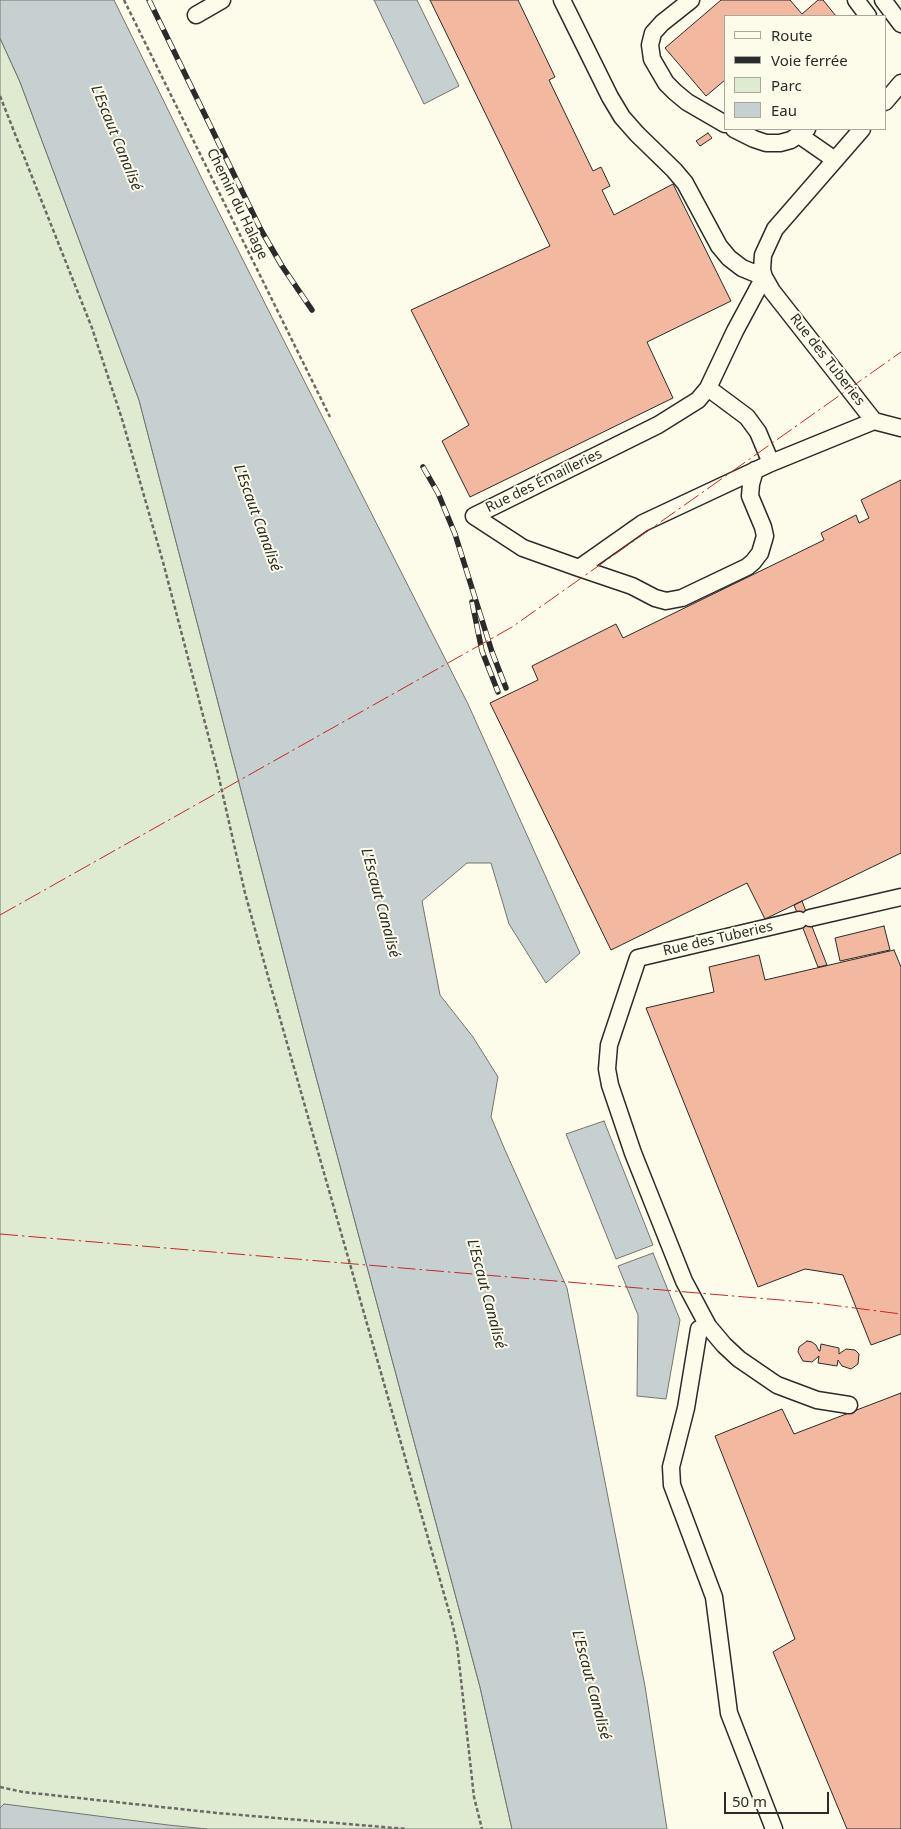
<!DOCTYPE html>
<html>
<head>
<meta charset="utf-8">
<style>
	body { margin:0 }
	#map { position:relative; width:901px; height:1829px; overflow:hidden; background:#fdfbea; font-family:"Noto Sans",sans-serif }
	canvas { display:block }
	.legend { position:absolute; left:724px; top:15px; width:162px; height:115px; box-sizing:border-box; background:#fdfbea; border:1px solid #a9a89e; margin:0; padding:6px 9px; list-style:none; font-size:15px; color:#2b2b2b }
	.legend li { display:flex; align-items:center; gap:10px; height:25px }
	.legend b { width:25px; border:1px solid #a9a89e }
	.scale { position:absolute; left:724px; top:1792px; width:105px; height:22px; box-sizing:border-box; border:2px solid #2b2b2b; border-top:0; padding-left:6px; font-size:15px; line-height:18px; white-space:nowrap; color:#2b2b2b; -webkit-text-stroke:4px #fdfbea; paint-order:stroke }
</style>
</head>
<body>
<div id="map">
<canvas width="901" height="1829"></canvas>
<ul class="legend">
<li><b style="height:6px;background:#fdfbea"></b>Route</li>
<li><b style="height:6px;background:#2b2b2b"></b>Voie ferrée</li>
<li><b style="height:14px;background:#deebd1"></b>Parc</li>
<li><b style="height:14px;background:#c7d0d0"></b>Eau</li>
</ul>
<div class="scale">50 m</div>
</div>
<script>
const context = document.querySelector('canvas').getContext('2d');
context.lineJoin = 'round';
function paint(path, color) { context.fillStyle = color; context.fill(path, 'evenodd'); }
const shape = rows => new Path2D(rows.map(r => 'M' + r).join(''));
function trace(path, color, width, dash) { context.strokeStyle = color; context.lineWidth = width; context.lineCap = dash ? 'butt' : 'round'; context.setLineDash(dash || []); context.stroke(path); }
function drawText(font, color, halo, rows, align = 'center') {
  context.font = font + ' "Noto Sans",sans-serif'; context.lineWidth = 4; context.setLineDash([]); context.textBaseline = 'middle'; context.strokeStyle = halo; context.fillStyle = color; for (const [text, x, y, turn = 0] of rows) {
    context.save(); context.translate(x, y); context.rotate((+turn || 0) * Math.PI / 180); context.textAlign = isNaN(turn) ? turn : align; if (halo) context.strokeText(text, 0, 0); context.fillText(text, 0, 0); context.restore();
  }
}
const green = shape([
	[0,38,20,82,139,400,307,1043,480,1687,512,1829,0,1829,0,38]
]);
const water = shape([
	[0,0,114,0,207,189,468,704,580,953,546,983,509,924,491,863,467,863,422,901,440,995,473,1037,498,1077,491,1117,505,1150,567,1288,645,1686,667,1829,512,1829,480,1687,307,1043,139,400,20,82,0,38,0,0],
	[374,0,417,0,459,86,424,104,374,0],
	[604,1121,653,1245,616,1259,566,1134,604,1121],
	[653,1253,680,1320,666,1399,637,1396,638,1315,618,1266,653,1253],
	[4,1804,168,1825,207,1829,0,1829,0,1808,4,1804]
]);
const building = shape([
	[430,0,518,0,555,77,549,80,593,171,601,167,610,186,602,190,614,215,673,184,731,301,647,342,673,398,470,497,442,441,469,425,411,310,550,246,430,0],
	[721,0,790,0,802,14,818,0,823,0,836,16,725,16,725,80,706,96,665,48,721,0],
	[708,133,712,138,700,146,696,141,708,133],
	[901,480,901,853,765,919,747,883,611,950,490,703,538,680,532,666,616,624,623,638,824,540,821,533,856,515,859,523,869,518,861,500,901,480],
	[802,901,827,965,818,967,794,905,802,901],
	[884,926,890,950,840,961,835,938,884,926],
	[894,950,901,967,901,1334,871,1345,843,1275,805,1269,758,1287,646,1008,714,992,709,967,759,955,765,980,894,950],
	[807,1341,812,1342,816,1345,819,1351,820,1351,821,1344,839,1348,839,1354,846,1349,855,1350,859,1354,858,1364,851,1369,842,1366,838,1360,837,1366,818,1363,819,1356,812,1362,803,1361,798,1352,799,1347,807,1341],
	[901,1393,901,1829,847,1829,773,1652,795,1639,715,1436,782,1409,794,1434,901,1393]
]);
const path = shape([
	[124,0,330,417],
	[0,96,92,328,122,419,163,562,217,769,245,893,269,980,452,1622,457,1644,474,1797,482,1829],
	[0,1787,23,1792,217,1813,407,1829]
]);
const minor = shape([
	[562,0,610,97,622,117,637,134,674,170,685,183,719,246,729,258,742,268,764,277],
	[691,0,662,23,653,33,650,45,652,59,666,83,675,92,687,102,725,124],
	[856,0,868,16],
	[883,0,901,24],
	[196,15,222,0],
	[885,102,901,83],
	[734,129,754,139,766,143,780,143,791,140,807,129],
	[862,129,775,229,763,255,762,270,764,277,772,291,874,421,901,428],
	[799,135,835,160],
	[764,277,735,331,708,388,698,400,658,425,474,516,523,548,579,568,643,523,771,463,874,421],
	[708,388,747,417,758,432,771,463],
	[579,568,632,586,655,598,666,601,682,598,747,567,753,562,760,553,765,536,763,527,750,496,751,484,755,470],
	[810,918,901,897],
	[799,920,638,958,609,1045,607,1069,610,1085,633,1153,684,1281,708,1326,724,1345,739,1359,777,1385,817,1400,849,1405],
	[699,1329,686,1408,671,1467,672,1485,714,1597,729,1713,774,1829]
]);
const rail = shape([
	[149,0,261,230,282,266,312,310],
	[423,467,438,493,455,534,492,652,506,688],
	[472,602,482,651,498,692]
]);
const power = shape([
	[0,915,512,627,901,352],
	[0,1234,816,1303,901,1314]
]);
const streetNames = [
	["Chemin du Halage",237,204,64],
	["Rue des Tuberies",827,360,52],
	["Rue des Émailleries",544,481,-26],
	["Rue des Tuberies",718,939,-13]
];
const waterNames = [
	["L'Escaut Canalisé",116,138,68],
	["L'Escaut Canalisé",257,518,70],
	["L'Escaut Canalisé",380,903,75],
	["L'Escaut Canalisé",486,1294,75],
	["L'Escaut Canalisé",591,1685,75]
];
paint(green, '#deebd1');
trace(green, '#74746e', 1);
paint(water, '#c7d0d0');
trace(water, '#74746e', 1);
paint(building, '#f2b8a0');
trace(building, '#2b2b2b', 1);
trace(minor, '#2b2b2b', 19);
trace(path, '#6a6964', 2.5, [4, 2.5]);
trace(minor, '#fdfbea', 16);
trace(rail, '#2b2b2b', 5.5);
trace(rail, '#fdfbea', 4, [11]);
trace(power, '#c62828', 1, [18, 4, 2.5, 4]);
drawText('14px', '#2b2b2b', '#fdfbea', streetNames);
drawText('italic 15px', '#2b2b2b', '#fdfbea', waterNames);
</script>
</body>
</html>
